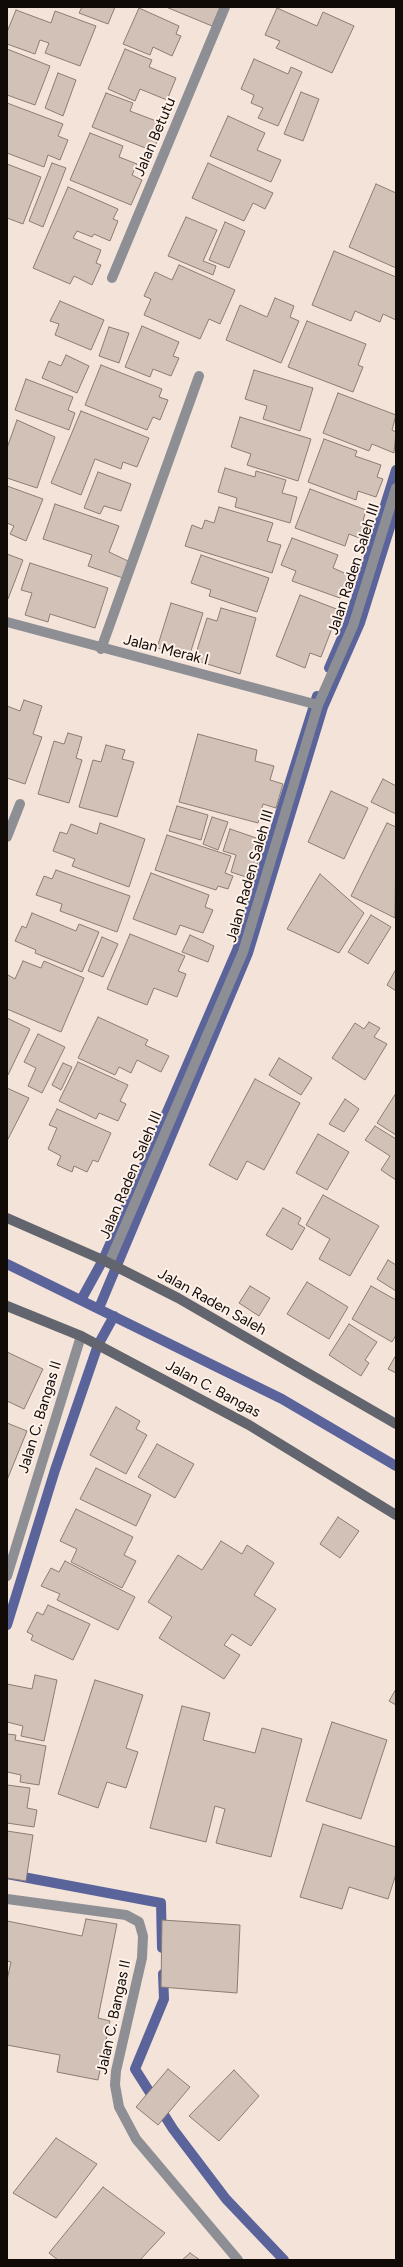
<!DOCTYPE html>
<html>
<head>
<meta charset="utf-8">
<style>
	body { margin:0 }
	#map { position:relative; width:403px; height:2267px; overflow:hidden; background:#f3e3d9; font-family:Figtree,sans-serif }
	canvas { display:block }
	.frame { position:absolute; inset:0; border:8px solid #100b07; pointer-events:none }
</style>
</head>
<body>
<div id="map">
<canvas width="403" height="2267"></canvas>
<div class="frame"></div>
</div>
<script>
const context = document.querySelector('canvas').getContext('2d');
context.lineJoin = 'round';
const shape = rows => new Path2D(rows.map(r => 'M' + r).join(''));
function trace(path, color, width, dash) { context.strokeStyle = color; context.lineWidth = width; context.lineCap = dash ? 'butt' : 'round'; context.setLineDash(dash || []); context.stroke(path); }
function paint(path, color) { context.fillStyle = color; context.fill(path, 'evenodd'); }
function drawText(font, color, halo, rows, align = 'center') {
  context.font = font + ' Figtree,sans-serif'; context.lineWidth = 4; context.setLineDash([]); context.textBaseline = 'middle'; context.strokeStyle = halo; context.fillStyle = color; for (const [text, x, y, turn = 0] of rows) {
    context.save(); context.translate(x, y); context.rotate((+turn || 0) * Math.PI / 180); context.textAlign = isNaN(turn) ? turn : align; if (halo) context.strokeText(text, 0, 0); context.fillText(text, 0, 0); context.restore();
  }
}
const stream = shape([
	[329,668,348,624,396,470],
	[7,1264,282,1399,396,1466],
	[81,1300,103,1260,237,950,317,696],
	[99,1308,248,953,323,707,360,623,396,508],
	[7,1625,55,1470,98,1345,114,1316],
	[7,1874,161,1903,162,1948],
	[163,1974,164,1999,135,2069,173,2129,226,2199,284,2260]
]);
const building = shape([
	[82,7,115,7,108,24,79,13,82,7],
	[166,7,220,7,212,26,166,7],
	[139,8,179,26,176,34,181,36,172,56,153,47,150,55,123,44,139,8],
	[277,8,317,26,323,12,354,26,332,73,276,48,280,41,265,35,277,8],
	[16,10,51,23,55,11,96,26,80,66,45,53,49,43,40,40,35,54,7,44,7,32,16,10],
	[7,49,50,66,35,105,7,95,7,49],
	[125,49,152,60,149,67,176,78,167,100,140,89,135,101,108,89,125,49],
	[254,59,288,74,291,67,302,72,278,126,258,118,263,108,251,103,254,95,241,89,254,59],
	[58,73,76,80,63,116,45,108,58,73],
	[301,92,319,99,303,141,284,134,301,92],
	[106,93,133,103,130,111,164,124,153,151,92,127,106,93],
	[7,103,63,124,58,136,68,140,60,160,48,155,44,167,7,153,7,103],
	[228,116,265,133,257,150,281,160,271,182,210,156,228,116],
	[90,133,123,146,119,157,137,164,132,175,142,180,131,205,70,180,90,133],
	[52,163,66,168,43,227,29,221,52,163],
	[208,163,273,193,265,209,253,203,244,221,192,198,208,163],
	[7,164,41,177,23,224,7,218,7,164],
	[376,184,396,193,396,268,349,247,376,184],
	[68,187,118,209,113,219,118,221,110,241,94,234,92,237,77,231,73,238,101,250,96,263,101,265,92,285,74,276,70,284,33,268,68,187],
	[186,217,217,230,203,261,216,266,213,275,168,256,186,217],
	[225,222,245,231,229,268,209,260,225,222],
	[334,251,396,277,396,320,383,314,380,322,355,311,351,321,312,305,334,251],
	[179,265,235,290,220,324,209,319,200,339,144,315,151,299,144,296,155,272,172,280,179,265],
	[275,298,294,306,290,317,299,321,281,363,226,340,240,305,267,317,275,298],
	[60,301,104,320,91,350,55,335,59,324,50,321,60,301],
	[307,321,366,344,358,365,363,367,353,392,288,367,307,321],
	[142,326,179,342,173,356,179,358,171,376,153,369,150,377,125,367,142,326],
	[109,327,129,333,119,363,99,356,109,327],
	[66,355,89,366,77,393,42,378,49,361,61,366,66,355],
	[101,365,162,389,159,397,168,400,160,420,153,417,147,430,85,405,101,365],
	[254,370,313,388,300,431,263,419,267,406,245,399,254,370],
	[26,379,73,397,68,410,75,413,69,430,15,410,26,379],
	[338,393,396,415,392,430,396,432,394,453,372,444,369,451,323,433,338,393],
	[81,411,149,438,137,467,123,462,121,469,95,459,81,495,51,483,81,411],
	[240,417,311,439,298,481,247,465,251,454,231,447,240,417],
	[17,420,55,437,37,488,7,478,7,448,17,420],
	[324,439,357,451,355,456,381,465,377,477,383,479,376,497,358,491,356,500,308,482,324,439],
	[225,468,255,477,256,471,286,480,282,493,297,497,290,523,235,507,237,498,218,492,225,468],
	[98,472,131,484,121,511,104,506,100,514,84,508,98,472],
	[7,486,43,499,26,541,10,534,14,526,7,523,7,486],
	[310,489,366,510,363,521,369,523,362,539,349,534,345,546,295,528,310,489],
	[55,504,119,526,109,552,128,561,123,578,88,566,92,555,43,539,55,504],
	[219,507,273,523,267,541,281,545,272,573,185,546,192,525,202,529,205,520,214,523,219,507],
	[292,538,338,555,333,568,349,575,340,598,292,581,296,571,281,565,292,538],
	[7,554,23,560,8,599,7,598,7,554],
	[201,555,269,578,257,612,209,596,211,590,191,583,201,555],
	[30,563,108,588,95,628,50,614,48,622,25,615,32,593,21,590,30,563],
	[300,595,339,610,321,657,310,653,305,668,276,656,300,595],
	[171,603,203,613,189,657,157,648,171,603],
	[221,608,256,618,240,674,194,660,207,618,217,621,221,608],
	[24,700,42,706,33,734,42,737,25,784,7,778,7,706,20,711,24,700],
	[68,733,82,737,76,758,82,760,69,803,38,794,54,741,64,744,68,733],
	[198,734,257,750,255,761,274,766,270,780,283,784,276,808,263,804,258,823,179,802,198,734],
	[106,745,125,750,122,759,134,762,117,817,79,807,93,760,101,762,106,745],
	[383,779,396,786,396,814,371,802,383,779],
	[331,791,368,808,344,859,308,842,331,791],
	[177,806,208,815,201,840,169,831,177,806],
	[212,817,228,822,218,850,203,844,212,817],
	[100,823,145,839,129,887,72,866,75,859,53,851,60,832,67,834,71,824,97,834,100,823],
	[387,823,396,827,395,918,351,896,387,823],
	[230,829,265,841,252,879,231,872,236,855,223,851,230,829],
	[167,835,231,856,225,873,233,876,228,889,218,886,216,890,155,870,167,835],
	[56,870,130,896,117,932,60,911,62,904,36,895,44,876,52,879,56,870],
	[151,873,209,895,205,907,213,910,203,933,180,925,176,935,133,919,151,873],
	[320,874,364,913,339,953,287,929,320,874],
	[32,913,76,931,79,924,99,932,82,972,35,953,36,950,15,941,22,926,26,928,32,913],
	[371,915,391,927,368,964,348,952,371,915],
	[130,934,185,956,178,971,186,974,177,997,154,988,147,1005,107,989,130,934],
	[190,935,214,946,208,962,182,952,190,935],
	[102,937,118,944,103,977,88,971,102,937],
	[23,961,41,968,44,961,84,978,61,1032,7,1009,7,977,8,975,15,979,23,961],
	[396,969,396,991,387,985,396,969],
	[98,1017,148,1040,145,1045,169,1056,161,1072,137,1060,131,1073,119,1067,115,1075,78,1058,98,1017],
	[7,1018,30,1029,8,1075,7,1075,7,1018],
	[369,1022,380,1028,374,1037,387,1044,365,1080,332,1058,355,1023,364,1029,369,1022],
	[38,1034,65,1047,42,1093,28,1086,36,1068,24,1062,38,1034],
	[279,1058,312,1078,301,1095,269,1075,279,1058],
	[78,1062,128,1085,120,1101,126,1104,118,1121,99,1113,96,1119,59,1101,78,1062],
	[63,1063,72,1067,61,1090,52,1085,63,1063],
	[255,1079,300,1103,264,1170,247,1161,237,1180,209,1165,255,1079],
	[7,1088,29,1098,7,1141,7,1088],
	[396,1093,396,1135,377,1123,396,1093],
	[345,1099,359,1109,344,1132,329,1124,345,1099],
	[57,1109,111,1133,98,1162,93,1160,87,1172,74,1166,72,1172,57,1165,61,1156,48,1149,57,1128,49,1125,57,1109],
	[375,1126,396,1139,396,1180,381,1170,390,1156,365,1140,375,1126],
	[318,1134,349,1152,327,1190,296,1173,318,1134],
	[323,1195,379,1226,350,1276,319,1259,330,1239,306,1225,323,1195],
	[283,1208,301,1218,298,1224,305,1228,292,1250,266,1235,283,1208],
	[388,1260,396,1265,396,1291,377,1279,388,1260],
	[307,1282,348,1307,329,1339,287,1314,307,1282],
	[250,1286,270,1298,259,1316,239,1303,250,1286],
	[371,1286,396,1300,396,1335,392,1342,352,1319,371,1286],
	[349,1324,377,1342,365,1360,369,1363,361,1376,329,1355,349,1324],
	[7,1352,43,1369,24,1409,7,1401,7,1352],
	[396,1355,396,1373,388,1369,396,1355],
	[116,1407,140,1421,136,1429,147,1435,126,1474,90,1455,116,1407],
	[7,1423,27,1431,7,1480,7,1423],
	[157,1444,194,1464,175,1498,138,1477,157,1444],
	[96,1468,151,1495,136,1526,80,1499,96,1468],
	[76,1509,133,1537,124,1555,136,1561,122,1588,71,1562,77,1549,60,1541,76,1509],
	[338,1517,359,1531,340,1558,320,1544,338,1517],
	[221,1541,242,1554,247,1545,274,1563,254,1595,276,1609,251,1646,232,1634,224,1645,240,1655,224,1679,159,1638,172,1617,148,1602,178,1555,202,1570,221,1541],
	[65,1561,135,1597,118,1630,57,1600,60,1594,41,1586,51,1568,59,1572,65,1561],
	[48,1605,90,1624,73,1660,31,1640,33,1635,27,1632,37,1612,43,1615,48,1605],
	[35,1675,57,1680,44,1741,21,1736,23,1726,7,1722,7,1684,32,1689,35,1675],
	[95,1680,143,1695,126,1748,138,1752,126,1788,107,1782,98,1808,58,1794,95,1680],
	[396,1689,396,1705,389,1701,396,1689],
	[182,1706,210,1713,203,1740,255,1753,262,1728,302,1739,271,1857,216,1843,225,1809,215,1806,206,1842,150,1828,182,1706],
	[332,1722,387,1740,361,1819,306,1801,332,1722],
	[7,1734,16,1735,15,1740,46,1746,39,1785,20,1782,21,1775,7,1772,7,1734],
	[7,1785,30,1788,27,1808,37,1810,34,1827,7,1823,7,1785],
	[323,1824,396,1847,396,1874,388,1899,349,1887,342,1909,300,1897,323,1824],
	[7,1831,33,1835,26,1881,7,1878,7,1831],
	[86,1919,117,1924,98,2018,110,2021,98,2080,57,2072,60,2055,7,2045,7,1980,11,1962,7,1961,7,1921,82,1936,86,1919],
	[162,1920,240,1925,237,1993,161,1987,162,1920],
	[168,2069,190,2087,158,2125,136,2107,168,2069],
	[234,2070,259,2096,219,2141,189,2116,234,2070],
	[56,2138,97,2164,56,2218,13,2193,56,2138],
	[103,2187,165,2233,140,2260,58,2260,49,2253,103,2187],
	[190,2253,200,2260,182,2260,190,2253]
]);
const street = shape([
	[112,278,225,7],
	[7,622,318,705],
	[101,649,199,376],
	[7,837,20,804],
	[109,1263,243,952,318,705,353,626,396,488],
	[7,1576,81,1336],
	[7,1899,126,1915,139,1922,143,1936,142,1958,116,2071,115,2085,119,2107,136,2139,238,2260]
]);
const secondary = shape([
	[7,1218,103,1260,178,1298,396,1424],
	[7,1306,81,1336,249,1425,396,1515]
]);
const streetNames = [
	["Jalan Betutu",155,137,-67],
	["Jalan Raden Saleh III",354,569,-72],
	["Jalan Merak I",166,650,14],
	["Jalan Raden Saleh III",250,876,-74],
	["Jalan Raden Saleh III",131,1175,-67],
	["Jalan Raden Saleh",212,1302,29],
	["Jalan C. Bangas",213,1389,28],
	["Jalan C. Bangas II",40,1417,-73],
	["Jalan C. Bangas II",114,2017,-78]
];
trace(stream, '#5b639b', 10);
paint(building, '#d1c1b7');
trace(building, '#8b7d73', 1);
trace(street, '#8d8f95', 10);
trace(secondary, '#63656e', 10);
drawText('15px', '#100b07', '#fef1e9', streetNames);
</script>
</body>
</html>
